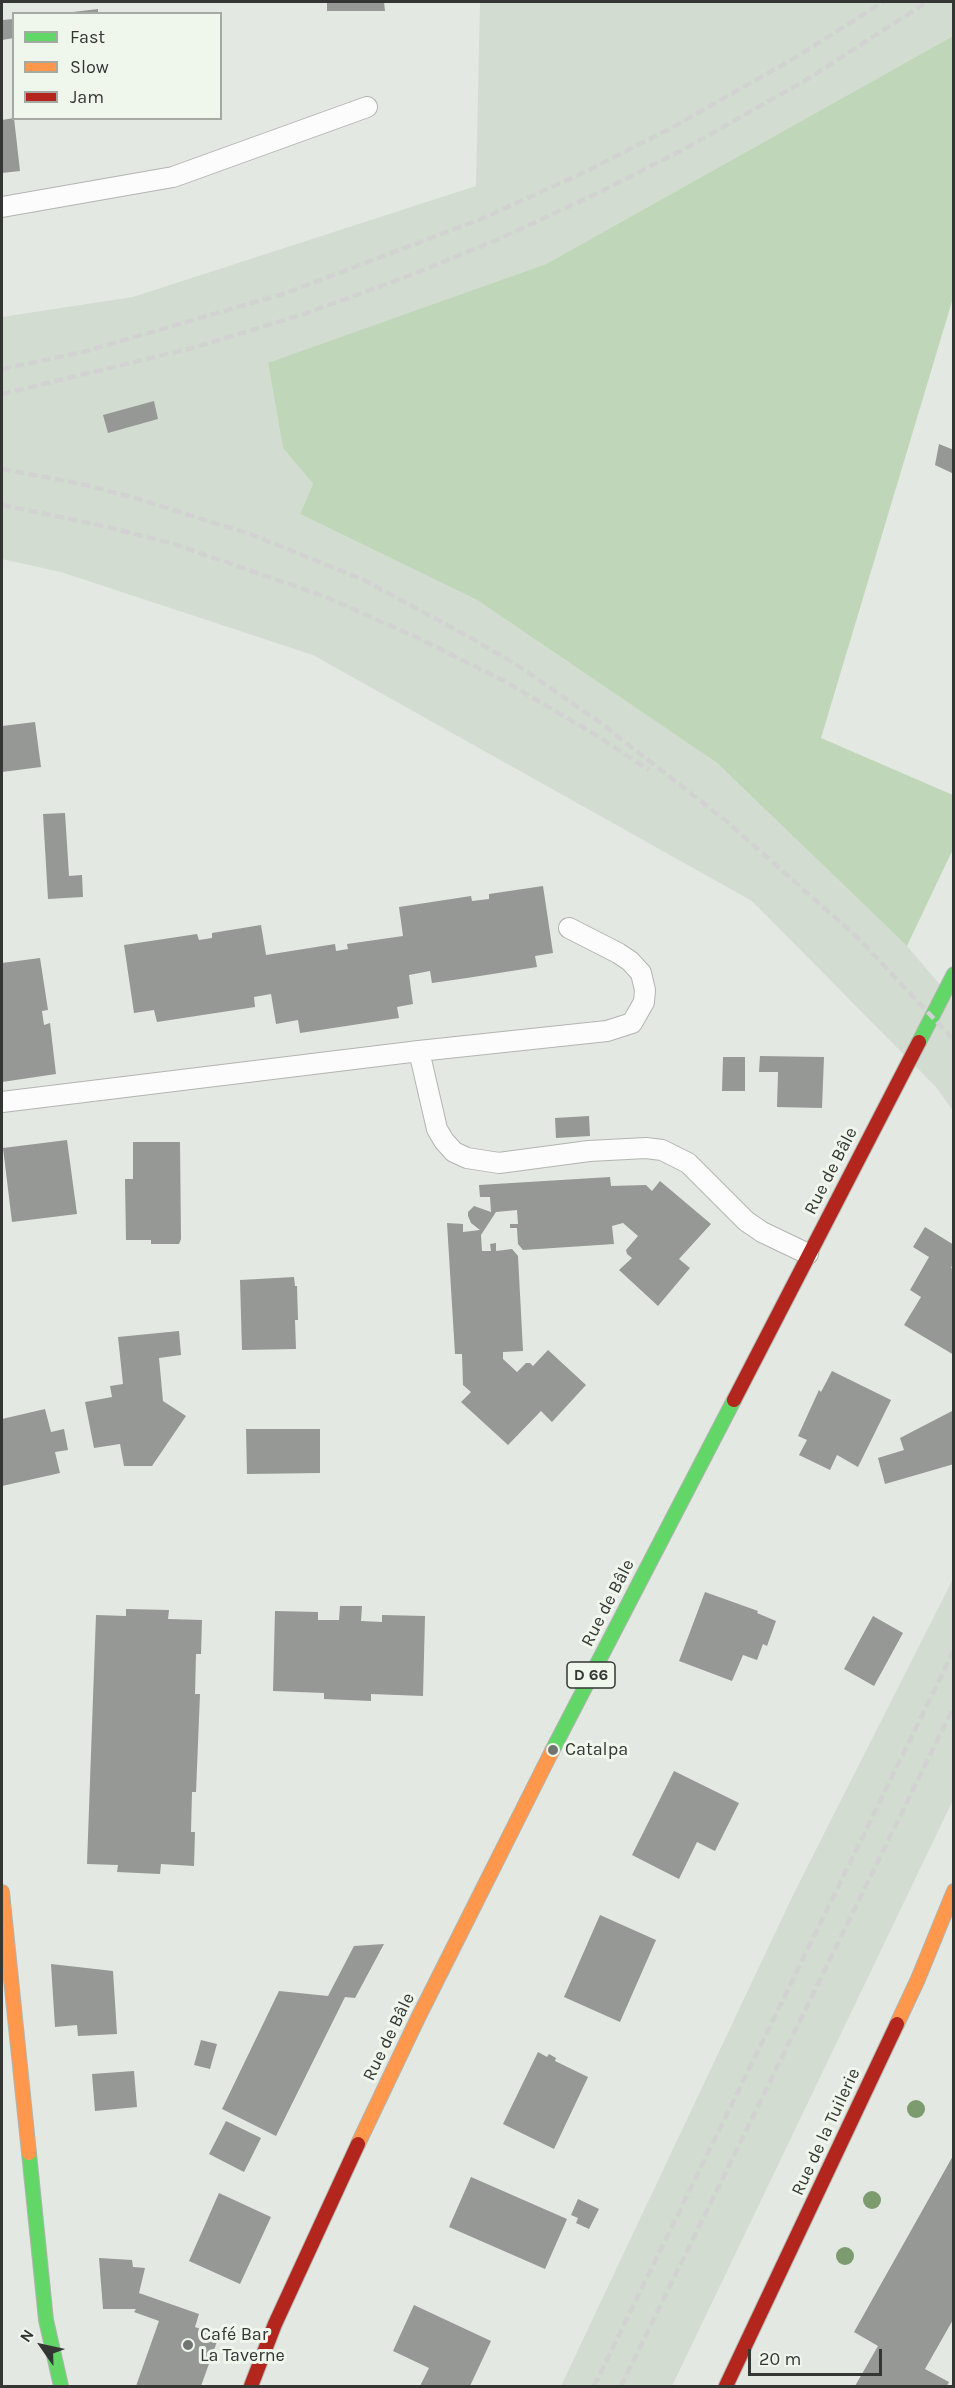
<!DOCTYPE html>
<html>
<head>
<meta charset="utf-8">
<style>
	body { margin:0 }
	#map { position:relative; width:955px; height:2388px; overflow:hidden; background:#e3e8e2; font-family:Karla,sans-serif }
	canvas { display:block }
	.frame { position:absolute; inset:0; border:3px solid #333632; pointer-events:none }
	.legend { position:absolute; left:12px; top:12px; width:210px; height:108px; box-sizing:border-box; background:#eff7ed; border:2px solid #a4aaa2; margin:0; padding:8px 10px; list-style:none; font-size:18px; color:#333632 }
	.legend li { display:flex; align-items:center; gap:12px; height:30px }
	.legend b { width:30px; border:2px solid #a4aaa2 }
	.north { position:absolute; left:12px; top:2316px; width:60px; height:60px; -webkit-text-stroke:4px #eff7ed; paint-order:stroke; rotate:304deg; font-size:16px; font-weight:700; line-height:24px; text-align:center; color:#333632 }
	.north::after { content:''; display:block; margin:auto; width:21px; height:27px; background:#333632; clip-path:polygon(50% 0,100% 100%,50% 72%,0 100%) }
	.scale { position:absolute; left:748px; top:2349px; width:134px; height:27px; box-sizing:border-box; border:3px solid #333632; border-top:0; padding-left:8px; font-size:18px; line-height:21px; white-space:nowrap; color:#333632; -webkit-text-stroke:4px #eff7ed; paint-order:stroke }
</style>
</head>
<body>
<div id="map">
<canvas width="955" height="2388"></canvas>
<div class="frame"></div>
<ul class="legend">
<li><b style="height:8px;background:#63d668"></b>Fast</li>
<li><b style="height:8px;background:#ff974d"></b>Slow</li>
<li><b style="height:8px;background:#b3261e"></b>Jam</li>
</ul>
<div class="north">N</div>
<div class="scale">20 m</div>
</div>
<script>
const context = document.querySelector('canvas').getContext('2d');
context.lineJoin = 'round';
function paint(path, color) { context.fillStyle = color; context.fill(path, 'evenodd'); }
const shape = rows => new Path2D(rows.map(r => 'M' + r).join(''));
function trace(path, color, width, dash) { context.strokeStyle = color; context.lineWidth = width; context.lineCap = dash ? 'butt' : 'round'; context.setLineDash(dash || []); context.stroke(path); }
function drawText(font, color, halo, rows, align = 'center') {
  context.font = font + ' Karla,sans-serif'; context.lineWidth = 6; context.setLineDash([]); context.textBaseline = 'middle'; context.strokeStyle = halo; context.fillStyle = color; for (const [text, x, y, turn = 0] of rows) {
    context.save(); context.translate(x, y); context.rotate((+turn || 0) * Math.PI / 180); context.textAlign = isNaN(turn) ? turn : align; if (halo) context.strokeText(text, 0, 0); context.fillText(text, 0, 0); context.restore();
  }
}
const built = shape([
	[480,2,953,2,953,36,546,264,268,364,283,448,313,484,300,514,477,600,717,763,907,946,953,1000,953,1111,936,1087,752,901,313,655,61,572,2,559,2,317,133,297,476,186],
	[953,1579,953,1800,672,2386,561,2386,794,1893]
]);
const green = shape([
	[953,36,953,298,821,738,953,795,953,849,907,946,717,763,477,600,300,514,313,484,283,448,268,363,546,264]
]);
const building = shape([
	[327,2,384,2,385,11,327,11],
	[98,9,98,14,73,14,73,12],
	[14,19,14,38,2,40,2,20],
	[14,118,20,171,2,173,2,120],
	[154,401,158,419,108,433,103,415],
	[939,444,954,450,954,474,935,465],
	[35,722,41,767,2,772,2,726],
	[65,813,69,876,82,875,83,897,48,899,43,814],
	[543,886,553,953,535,956,537,967,467,978,432,983,430,971,409,975,413,1004,397,1007,399,1018,300,1033,298,1020,276,1024,271,994,254,997,255,1007,157,1022,154,1010,134,1013,124,945,197,934,199,940,212,938,212,933,261,925,266,955,335,944,336,951,348,949,347,944,403,936,399,907,471,896,472,901,489,899,489,894],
	[40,958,48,1010,42,1011,44,1025,50,1023,56,1074,2,1082,2,963],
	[760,1056,824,1057,822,1108,777,1107,778,1072,759,1072],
	[723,1057,745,1057,745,1091,722,1091],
	[589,1116,590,1136,556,1138,555,1118],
	[67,1140,77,1214,12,1222,3,1148],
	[133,1142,180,1142,181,1239,179,1244,151,1244,151,1240,126,1240,125,1179,133,1179],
	[610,1177,611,1186,646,1185,652,1191,660,1181,711,1224,679,1259,690,1268,658,1306,619,1270,632,1258,627,1254,626,1250,638,1236,623,1223,612,1226,614,1244,523,1250,518,1244,517,1228,510,1228,510,1224,518,1224,517,1210,496,1212,481,1235,482,1251,491,1251,490,1244,496,1243,496,1251,512,1249,518,1256,523,1351,503,1352,503,1359,517,1372,526,1363,530,1363,533,1366,548,1350,586,1385,552,1422,541,1411,508,1445,461,1402,471,1392,463,1385,462,1354,455,1354,447,1223,463,1224,463,1232,480,1230,471,1223,468,1216,468,1212,474,1206,491,1212,490,1197,480,1197,479,1185],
	[925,1227,954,1245,954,1262,951,1268,954,1269,954,1355,904,1325,921,1297,910,1290,929,1257,913,1247],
	[294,1277,295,1286,297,1286,298,1320,295,1320,296,1349,242,1350,240,1280],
	[179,1331,181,1355,159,1358,163,1401,186,1416,152,1466,124,1466,120,1444,94,1448,85,1402,112,1397,110,1386,123,1384,118,1337],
	[832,1371,891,1400,858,1467,837,1455,830,1470,799,1455,807,1440,798,1436,819,1390,821,1392],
	[45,1409,51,1432,64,1429,68,1450,55,1452,60,1473,2,1486,2,1419],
	[954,1410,954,1464,885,1484,878,1458,904,1450,900,1438],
	[246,1429,320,1429,320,1473,247,1474],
	[705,1592,758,1611,757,1613,776,1621,767,1646,763,1644,757,1660,743,1655,732,1681,679,1661],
	[340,1606,362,1606,361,1621,382,1622,382,1615,425,1616,423,1696,371,1694,371,1701,324,1699,324,1693,273,1691,275,1611,318,1612,318,1620,339,1620],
	[126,1609,169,1610,168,1619,202,1620,201,1654,196,1654,195,1694,200,1694,196,1792,192,1792,191,1832,195,1832,194,1866,161,1864,160,1874,117,1872,118,1865,87,1864,96,1615,126,1616],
	[873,1616,903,1633,874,1686,844,1669],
	[674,1771,739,1803,715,1851,697,1842,679,1879,632,1855],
	[600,1915,656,1940,620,2022,564,1997],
	[384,1944,355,1998,345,1997,276,2136,222,2109,279,1991,328,1996,354,1946],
	[51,1964,113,1971,117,2034,78,2036,77,2025,55,2027],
	[201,2040,217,2044,210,2069,194,2065],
	[538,2052,547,2057,549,2054,556,2058,555,2061,588,2077,554,2149,503,2124],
	[134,2071,137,2107,95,2111,92,2074],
	[226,2121,261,2138,244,2172,209,2154],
	[954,2154,954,2318,925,2369,949,2382,947,2386,855,2386,878,2346,854,2332],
	[471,2177,567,2219,545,2269,449,2227],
	[219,2193,271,2217,240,2284,189,2261],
	[578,2199,599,2209,589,2229,576,2223,578,2218,571,2215],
	[99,2258,132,2260,133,2267,145,2268,139,2293,199,2314,195,2327,219,2336,201,2386,136,2386,159,2321,134,2312,136,2309,103,2309],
	[414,2305,491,2341,470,2386,420,2386,429,2368,393,2351]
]);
const lane = shape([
	[2,207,173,177,367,107],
	[419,1051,437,1129,444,1141,454,1152,467,1158,499,1163,589,1151,646,1148,662,1150,688,1163,746,1221,762,1232,808,1254],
	[2,1102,419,1051,607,1031,632,1023,644,1002,645,990,641,973,630,961,618,953,569,928]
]);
const fast = shape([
	[919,1042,954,974],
	[552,1751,734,1400],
	[29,2153,46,2320,61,2386]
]);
const slow = shape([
	[2,1892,29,2153],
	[897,2024,918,1979,954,1891],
	[358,2144,417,2020,552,1751]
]);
const jam = shape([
	[734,1400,919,1042],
	[251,2386,275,2324,358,2144],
	[726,2386,897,2024]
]);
const rail = shape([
	[2,369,83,352,286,293,486,217,589,170,673,127,793,59,883,2],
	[2,394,196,347,301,315,406,277,499,239,602,191,686,148,806,80,927,2],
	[2,469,82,484,135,498,250,534,364,580,471,638,517,665,598,721,725,820,857,937,954,1040],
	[2,505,99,525,174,544,326,597,416,637,506,682,596,735,649,770],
	[594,2386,954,1650],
	[621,2386,954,1706]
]);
const trees = [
	[916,2109],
	[872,2200],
	[845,2256]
];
const markers = [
	[553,1750,6,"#717470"],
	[188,2345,6,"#717470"]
];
const shields = [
	[591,1675,48]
];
const shieldNames = [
	["D 66",591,1675]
];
const streetNames = [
	["Rue de Bâle",831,1171,-63],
	["Rue de Bâle",608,1603,-63],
	["Rue de Bâle",389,2037,-64],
	["Rue de la Tuilerie",826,2132,-65]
];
const poiNames = [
	["Catalpa",565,1750],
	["Café Bar",200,2335],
	["La Taverne",200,2356]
];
paint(built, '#d3dcd1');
paint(green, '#c0d6b9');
paint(building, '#959894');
trace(lane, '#b2b5b0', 22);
trace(fast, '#b2b5b0', 16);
trace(slow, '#b2b5b0', 16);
trace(jam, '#b2b5b0', 16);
trace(lane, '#fbfcfb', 20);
trace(fast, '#63d668', 14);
trace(slow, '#ff974d', 14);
trace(jam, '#b3261e', 14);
trace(rail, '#d1d2d1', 4.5, [9, 4.5]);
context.fillStyle = '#7c9c6f';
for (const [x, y] of trees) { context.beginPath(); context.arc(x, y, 9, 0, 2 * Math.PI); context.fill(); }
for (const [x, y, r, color] of markers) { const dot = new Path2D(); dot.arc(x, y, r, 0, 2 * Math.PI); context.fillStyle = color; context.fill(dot); trace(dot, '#eff7ed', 2); }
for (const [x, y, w] of shields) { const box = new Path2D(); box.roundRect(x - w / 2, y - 13, w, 26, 4.5); context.fillStyle = '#eff7ed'; context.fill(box); trace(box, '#333632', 1.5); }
drawText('bold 16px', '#333632', null, shieldNames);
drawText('18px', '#333632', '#eff7ed', streetNames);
drawText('18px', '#333632', '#eff7ed', poiNames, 'left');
</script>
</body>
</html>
